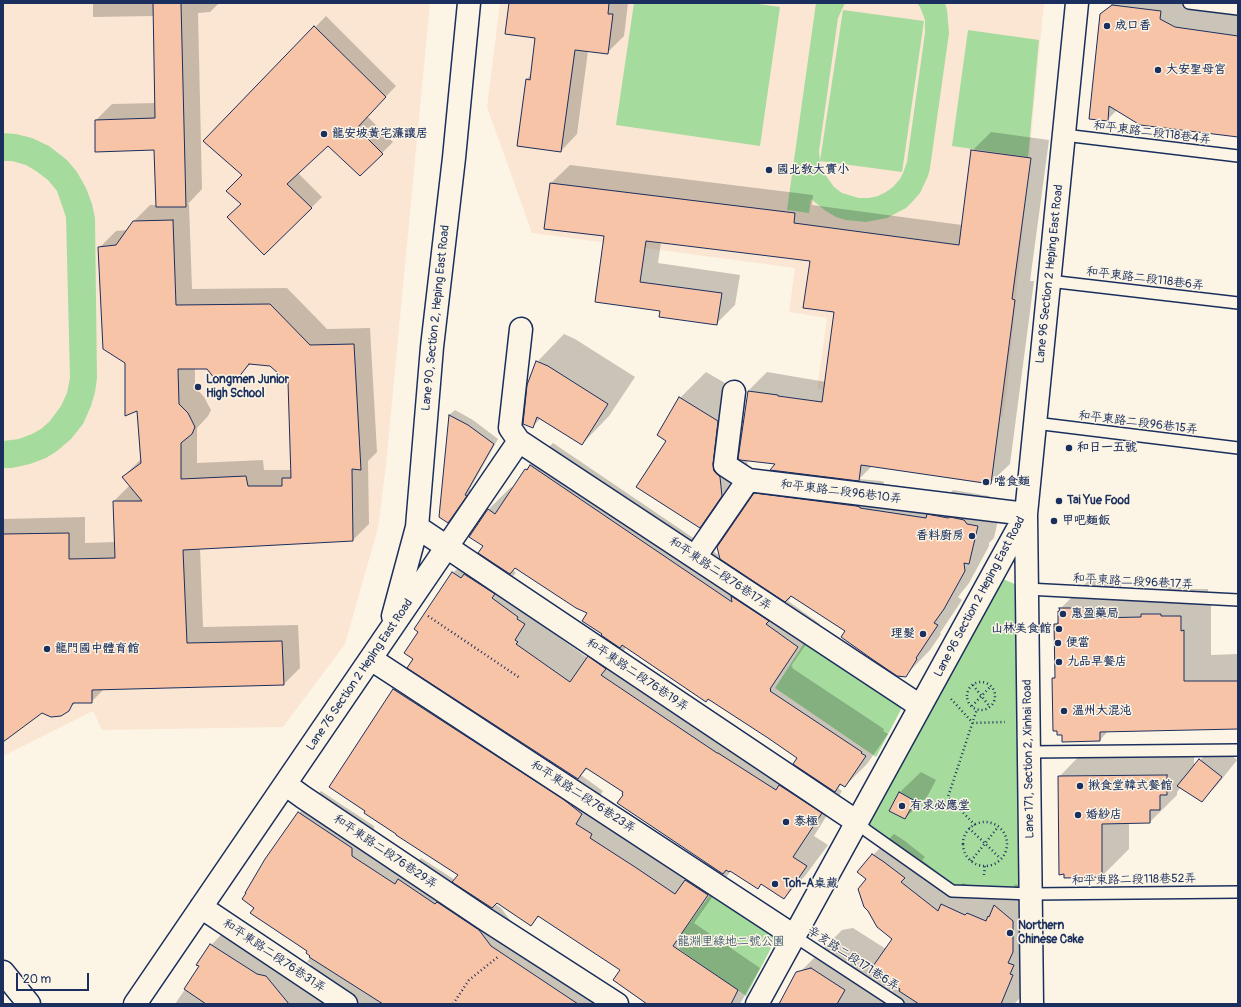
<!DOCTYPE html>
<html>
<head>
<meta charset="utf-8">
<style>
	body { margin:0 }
	#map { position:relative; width:1241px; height:1007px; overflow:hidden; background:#fcf5e5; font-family:Pangolin,sans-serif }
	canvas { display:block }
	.frame { position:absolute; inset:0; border:4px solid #1b2f5e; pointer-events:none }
	.scale { position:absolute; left:16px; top:973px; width:73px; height:18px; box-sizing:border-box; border:2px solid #1b2f5e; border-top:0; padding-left:5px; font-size:12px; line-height:14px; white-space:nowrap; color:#1b2f5e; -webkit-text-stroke:3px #fcf5e5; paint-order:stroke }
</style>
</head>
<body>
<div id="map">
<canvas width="1241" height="1007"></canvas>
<div class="frame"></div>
<div class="scale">20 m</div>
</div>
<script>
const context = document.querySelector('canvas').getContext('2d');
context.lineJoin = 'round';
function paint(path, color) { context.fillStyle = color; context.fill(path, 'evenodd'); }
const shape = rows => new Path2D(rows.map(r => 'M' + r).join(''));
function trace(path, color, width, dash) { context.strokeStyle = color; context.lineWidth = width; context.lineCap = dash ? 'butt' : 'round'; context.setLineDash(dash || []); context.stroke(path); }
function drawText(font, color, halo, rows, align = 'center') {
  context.font = font + ' Pangolin,"LXGW WenKai TC",sans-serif'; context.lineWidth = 3; context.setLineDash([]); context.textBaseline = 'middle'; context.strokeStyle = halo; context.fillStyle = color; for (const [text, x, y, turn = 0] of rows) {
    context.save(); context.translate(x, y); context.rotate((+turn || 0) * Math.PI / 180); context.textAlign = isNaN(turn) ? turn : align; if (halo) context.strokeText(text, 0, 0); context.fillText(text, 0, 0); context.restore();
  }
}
const built = shape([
	[3,3,430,3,386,465,378,528,345,644,283,727,102,730,93,711,3,756],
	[500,3,1044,3,1007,391,1003,417,817,389,827,318,789,312,795,268,532,233,487,107]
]);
const green = shape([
	[634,3,751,3,780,7,760,146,616,125],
	[816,3,845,3,838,18,819,151,820,161,843,10,924,21,902,172,820,161,824,173,834,187,842,193,859,198,869,198,878,196,886,192,893,187,900,179,903,173,907,162,925,33,925,20,920,7,917,3,945,3,947,10,949,33,930,168,928,176,920,193,913,201,906,208,887,218,866,222,846,220,836,217,826,211,811,199,809,213,787,210],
	[968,30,1039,40,1028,157,952,146],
	[3,133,16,134,32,138,49,146,67,160,77,172,86,188,92,204,95,218,97,378,95,392,91,406,83,424,71,439,57,451,46,458,30,464,12,468,3,468,3,441,19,439,32,434,41,429,50,421,61,406,67,393,70,378,66,217,57,191,48,180,36,171,26,165,12,161,3,161],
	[998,577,1022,587,1027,889,954,886,860,822],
	[808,637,906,700,876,757,775,688],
	[714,889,780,931,746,996,679,949,686,938,681,935]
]);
const shadow = shape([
	[93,3,219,3,210,12,198,13,202,189,188,204,189,204,192,289,287,288,327,329,370,328,377,452,368,461,369,524,353,540,200,548,203,627,298,625,300,668,284,684,104,689,91,702,76,702,68,710,41,711,3,740,3,519,85,517,85,543,115,542,114,501,130,485,123,477,141,459,138,409,100,247,116,231,128,230,133,222,150,205,157,205,155,149,96,120,112,104,156,103,154,16,93,17],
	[251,363,270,365,289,381,291,470,264,470,263,460,197,463,197,428,208,416,211,410,204,397,195,387,195,368,208,368,237,377],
	[510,3,628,3,624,36,607,53,588,51,577,134,561,151,527,79,531,75,536,37],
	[1113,3,1238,4,1238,136,1117,110,1107,120,1101,15],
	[326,16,396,86,367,116,393,142,360,175,328,145,298,173,322,197,311,208,242,204,244,175,205,141],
	[991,132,1049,140,1030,281,1034,281,1010,464,991,482,872,466,859,479,881,481,884,482,884,484,950,493,953,490,989,496,992,500,1002,502,994,538,989,543,989,546,969,583,958,597,962,600,940,633,941,634,930,650,905,676,846,631,791,595,789,597,791,598,788,601,820,624,791,666,793,667,792,668,884,729,883,731,888,734,867,764,845,786,842,784,838,788,842,791,814,836,828,845,805,876,784,898,762,883,757,888,730,870,728,871,730,872,694,923,760,968,740,1004,646,1004,647,1003,622,970,539,916,531,924,497,902,495,904,501,908,513,924,607,986,627,1004,175,1004,201,966,198,964,211,945,233,923,303,972,311,964,307,962,311,956,309,951,256,907,299,813,321,791,374,826,374,834,417,862,421,858,455,880,460,874,330,787,394,689,413,670,419,631,415,629,453,573,474,551,479,554,485,545,488,510,511,487,513,489,526,469,549,447,553,443,720,556,755,494,779,470,776,464,747,459,748,468,726,500,700,527,668,440,680,398,706,372,744,394,739,437,741,447,748,391,767,372,826,382,835,311,811,260,661,242,658,263,740,275,735,305,716,324,661,310,596,301,605,235,551,183,570,165,813,195,812,205,962,225,972,151],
	[516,567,589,613,607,638,588,658,537,622,538,621,538,597,539,595,513,576,516,573,513,570],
	[626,647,768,737,798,758,799,767,797,769,622,654],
	[588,768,624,792,625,795,705,861,695,871,597,801,603,791,581,775],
	[564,334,575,339,635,377,609,416,582,444,541,418,533,426,537,362],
	[455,410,473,420,498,439,470,489,471,490,453,517,448,522,440,517,449,415],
	[1088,581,1121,581,1121,591,1165,591,1169,587,1188,587,1188,589,1208,589,1208,604,1211,604,1211,655,1238,654,1238,728,1109,730,1100,740,1063,734,1053,678,1056,675,1055,624,1059,621,1059,611,1060,609],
	[1216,743,1237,760,1218,784,1202,801,1181,787,1177,792,1177,795,1150,822,1129,823,1129,849,1102,876,1059,777,1086,749,1194,748,1194,767],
	[921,772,936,780,927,797,905,818,899,793],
	[894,834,905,841,925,857,922,860,958,888,963,883,987,894,1002,898,1016,884,1034,899,1024,994,1014,1004,782,1004,801,971,842,930,853,928,886,949,893,939,868,879,873,855]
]);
const building = shape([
	[153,3,181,3,186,207,156,207,154,150,95,152,95,120,155,118,153,3],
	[509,3,609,3,608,14,613,14,608,54,575,50,561,152,517,146,526,79,530,80,535,38,505,34,509,3],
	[1112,5,1161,11,1160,19,1175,27,1238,36,1238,137,1140,125,1109,106,1108,121,1089,119,1100,14,1112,5],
	[314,26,386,97,357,128,383,154,360,176,328,146,287,184,312,208,264,255,227,217,241,204,226,191,242,175,203,141,314,26],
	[971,150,1031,158,1012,299,1015,300,991,484,861,465,859,481,770,470,775,464,740,460,738,459,748,391,778,395,778,396,822,402,834,312,803,308,810,261,646,241,640,282,722,293,717,325,659,317,660,311,595,302,604,236,544,229,550,183,795,213,794,223,959,245,971,150],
	[173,220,176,305,270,304,310,345,354,344,361,470,352,469,353,541,183,550,187,643,282,641,284,685,92,690,92,703,73,703,69,711,61,716,51,717,42,713,3,742,3,534,69,533,69,559,115,558,113,501,142,501,122,477,141,463,137,411,125,416,125,363,103,349,98,247,116,245,133,221,173,220],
	[249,364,270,366,288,382,291,478,282,478,282,486,248,486,246,476,181,479,181,443,192,434,195,427,188,413,179,404,178,369,207,369,215,379,238,378,249,364],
	[536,361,548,366,608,404,582,445,537,417,533,428,523,424,527,385,536,361],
	[679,397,718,421,713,464,714,471,720,477,722,496,700,528,636,487,666,441,657,435,679,397],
	[449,415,468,425,494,444,465,495,467,496,448,523,439,517,449,415],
	[530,465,732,602,731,596,769,621,766,624,798,647,770,689,771,690,770,691,862,752,861,753,866,756,845,787,840,784,835,792,793,764,797,758,768,738,708,699,706,702,622,645,620,648,601,635,602,634,582,621,587,613,576,608,515,568,510,574,478,553,483,546,469,537,488,509,495,514,525,469,527,470,530,465],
	[754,493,856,506,860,507,860,508,926,518,927,514,948,518,950,517,964,520,967,524,978,526,969,564,964,563,965,571,944,609,934,623,938,625,916,658,917,659,906,677,897,676,872,659,841,637,845,631,791,596,785,602,720,559,717,547,754,493],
	[452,572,461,578,464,574,495,594,492,598,518,617,517,619,525,624,515,640,518,642,516,644,570,682,588,656,606,669,601,675,717,753,718,753,776,790,779,785,822,813,793,857,807,866,784,899,761,884,758,889,730,871,729,872,726,870,723,874,617,803,623,795,622,794,623,792,586,768,578,779,407,668,413,659,404,653,418,632,414,629,452,572],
	[1059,608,1094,608,1094,618,1141,617,1141,614,1161,614,1161,616,1181,616,1181,631,1184,630,1184,681,1238,681,1238,729,1100,732,1100,741,1062,742,1062,735,1057,735,1057,731,1053,731,1052,678,1055,678,1054,624,1058,624,1058,611,1060,611,1059,608],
	[393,689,563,799,582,814,576,824,592,834,590,838,635,867,675,894,685,880,708,895,673,946,738,990,731,1004,647,1004,613,980,620,970,538,916,531,926,497,903,492,908,452,882,458,875,396,835,396,834,364,813,365,811,329,787,393,689],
	[1199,759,1222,777,1202,802,1177,786,1199,759],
	[1167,775,1167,795,1160,795,1160,810,1150,810,1150,823,1102,824,1102,877,1064,878,1064,874,1059,875,1058,776,1167,775],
	[899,792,915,801,905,819,889,811,899,792],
	[298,812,352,848,352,856,395,884,398,879,435,904,437,902,479,930,491,946,578,1004,383,1004,309,957,310,956,306,953,307,951,250,913,254,908,242,899,246,893,245,893,265,859,298,812],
	[872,854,884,862,905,878,901,882,938,911,941,904,965,915,967,913,986,921,988,916,989,917,994,905,1013,921,1013,952,1008,963,1014,965,1010,974,1013,975,1001,1004,919,1004,899,991,900,989,871,969,892,939,877,927,868,911,864,907,858,889,866,879,857,872,872,854],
	[210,944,257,974,266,976,289,1004,206,1004,184,989,199,966,196,965,210,944],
	[811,968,845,990,837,1004,779,1004,796,972,811,968]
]);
const path = shape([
	[428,616,520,678],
	'967 696a14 14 0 1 1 28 0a14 14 0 1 1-28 0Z',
	[973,685,990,707],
	[951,699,973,723,1005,722],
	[972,706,991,686],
	'963 844a22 22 0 1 1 44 0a22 22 0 1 1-44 0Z',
	[975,825,948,797,977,709],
	[969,828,1000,858],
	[971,861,998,827],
	[984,875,985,865],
	[453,1004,469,980,499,956]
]);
const service = shape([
	[1189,3,1238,9],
	[1064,135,1238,156],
	[1049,281,1238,303],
	[1035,423,1238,448],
	[1027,589,1238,600],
	[1029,752,1238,750],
	[857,822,867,831,952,891,1031,894,1238,892],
	[794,936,898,1004]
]);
const minor = shape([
	[521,329,510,428,519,441,920,706],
	[734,392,725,465,748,480],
	[417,527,857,822],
	[695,557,748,480,1026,514,1032,1004],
	[393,616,417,527,432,347,454,158,469,3],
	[371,659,794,936],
	[285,784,303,797,485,919,617,1004],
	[201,907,346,1004],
	[135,1004,519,441],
	[757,1004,1026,514,1077,3]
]);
const secondary = shape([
	[3,972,29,1004]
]);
const markers = [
	[1107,26,4,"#1b2f5e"],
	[1158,70,4,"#1b2f5e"],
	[324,134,4,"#1b2f5e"],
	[769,170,4,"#1b2f5e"],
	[198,387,4,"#1b2f5e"],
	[1069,448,4,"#1b2f5e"],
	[986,482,4,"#1b2f5e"],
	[1059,501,4,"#1b2f5e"],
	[1054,521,4,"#1b2f5e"],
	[972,536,4,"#1b2f5e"],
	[1063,614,4,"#1b2f5e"],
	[1059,629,4,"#1b2f5e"],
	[923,634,4,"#1b2f5e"],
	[1058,643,4,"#1b2f5e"],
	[47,649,4,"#1b2f5e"],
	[1059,662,4,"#1b2f5e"],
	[1064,711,4,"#1b2f5e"],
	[1080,786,4,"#1b2f5e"],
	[902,806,4,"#1b2f5e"],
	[1078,815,4,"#1b2f5e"],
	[786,822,4,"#1b2f5e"],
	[775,884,4,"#1b2f5e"],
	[1010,933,4,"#1b2f5e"]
];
const poiNames = [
	["成口香",1115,26],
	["大安聖母宮",1166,70],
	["龍安坡黃宅濂讓居",332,134],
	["國北教大實小",777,170],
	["Longmen Junior",206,380],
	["High School",206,394],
	["和日一五號",1077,448],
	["噹食麵",994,482],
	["Tai Yue Food",1067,501],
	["甲吧麵飯",1062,521],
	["香料廚房",964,536,"right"],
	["惠盈藥局",1071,614],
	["山林美食館",1051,629,"right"],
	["理髮",915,634,"right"],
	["便當",1066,643],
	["龍門國中體育館",55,649],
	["九品早餐店",1067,662],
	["溫州大混沌",1072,711],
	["揪食堂韓式餐館",1088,786],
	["有求必應堂",910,806],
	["婚紗店",1086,815],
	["泰極",794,822],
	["Toh-A桌藏",783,884],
	["Northern",1018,926],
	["Chinese Cake",1018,940]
];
const streetNames = [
	["和平東路二段118巷4弄",1152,133,7],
	["Lane 96 Section 2 Heping East Road",1050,274,-84],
	["和平東路二段118巷6弄",1145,279,7],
	["Lane 90, Section 2, Heping East Road",436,318,-84],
	["和平東路二段96巷15弄",1138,423,7],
	["和平東路二段96巷10弄",841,492,7],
	["和平東路二段76巷17弄",720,574,34],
	["和平東路二段96巷17弄",1133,582,3],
	["Lane 96 Section 2 Heping East Road",980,597,-62],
	["Lane 76 Section 2 Heping East Road",360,675,-56],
	["和平東路二段76巷19弄",637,675,34],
	["Lane 171, Section 2, Xinhai Road",1029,759,-91],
	["和平東路二段76巷23弄",583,797,33],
	["和平東路二段76巷29弄",385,852,34],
	["和平東路二段118巷52弄",1134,880,-1],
	["和平東路二段76巷31弄",274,956,34],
	["辛亥路二段171巷6弄",853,959,33]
];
const parkNames = [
	["龍淵里綠地二號公園",731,942]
];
paint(built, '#fbe6d3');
paint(green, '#a6db9e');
paint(shadow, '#0003');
paint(building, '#f8c4a8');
trace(building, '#1b2f5e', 1);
trace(service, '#1b2f5e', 14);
trace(minor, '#1b2f5e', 25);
trace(secondary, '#1b2f5e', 25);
trace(path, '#1b2f5e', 2.5, [1, 3]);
trace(service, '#fcf5e5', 11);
trace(minor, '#fcf5e5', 22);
trace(secondary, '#fcf5e5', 22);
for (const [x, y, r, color] of markers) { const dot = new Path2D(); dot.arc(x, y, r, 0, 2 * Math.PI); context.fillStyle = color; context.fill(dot); trace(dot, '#fcf5e5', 1.5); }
drawText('bold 12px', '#1b2f5e', '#fcf5e5', poiNames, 'left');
drawText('12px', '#1b2f5e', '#fcf5e5', streetNames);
drawText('12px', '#3e5a6e', '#fcf5e5', parkNames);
</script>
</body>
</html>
